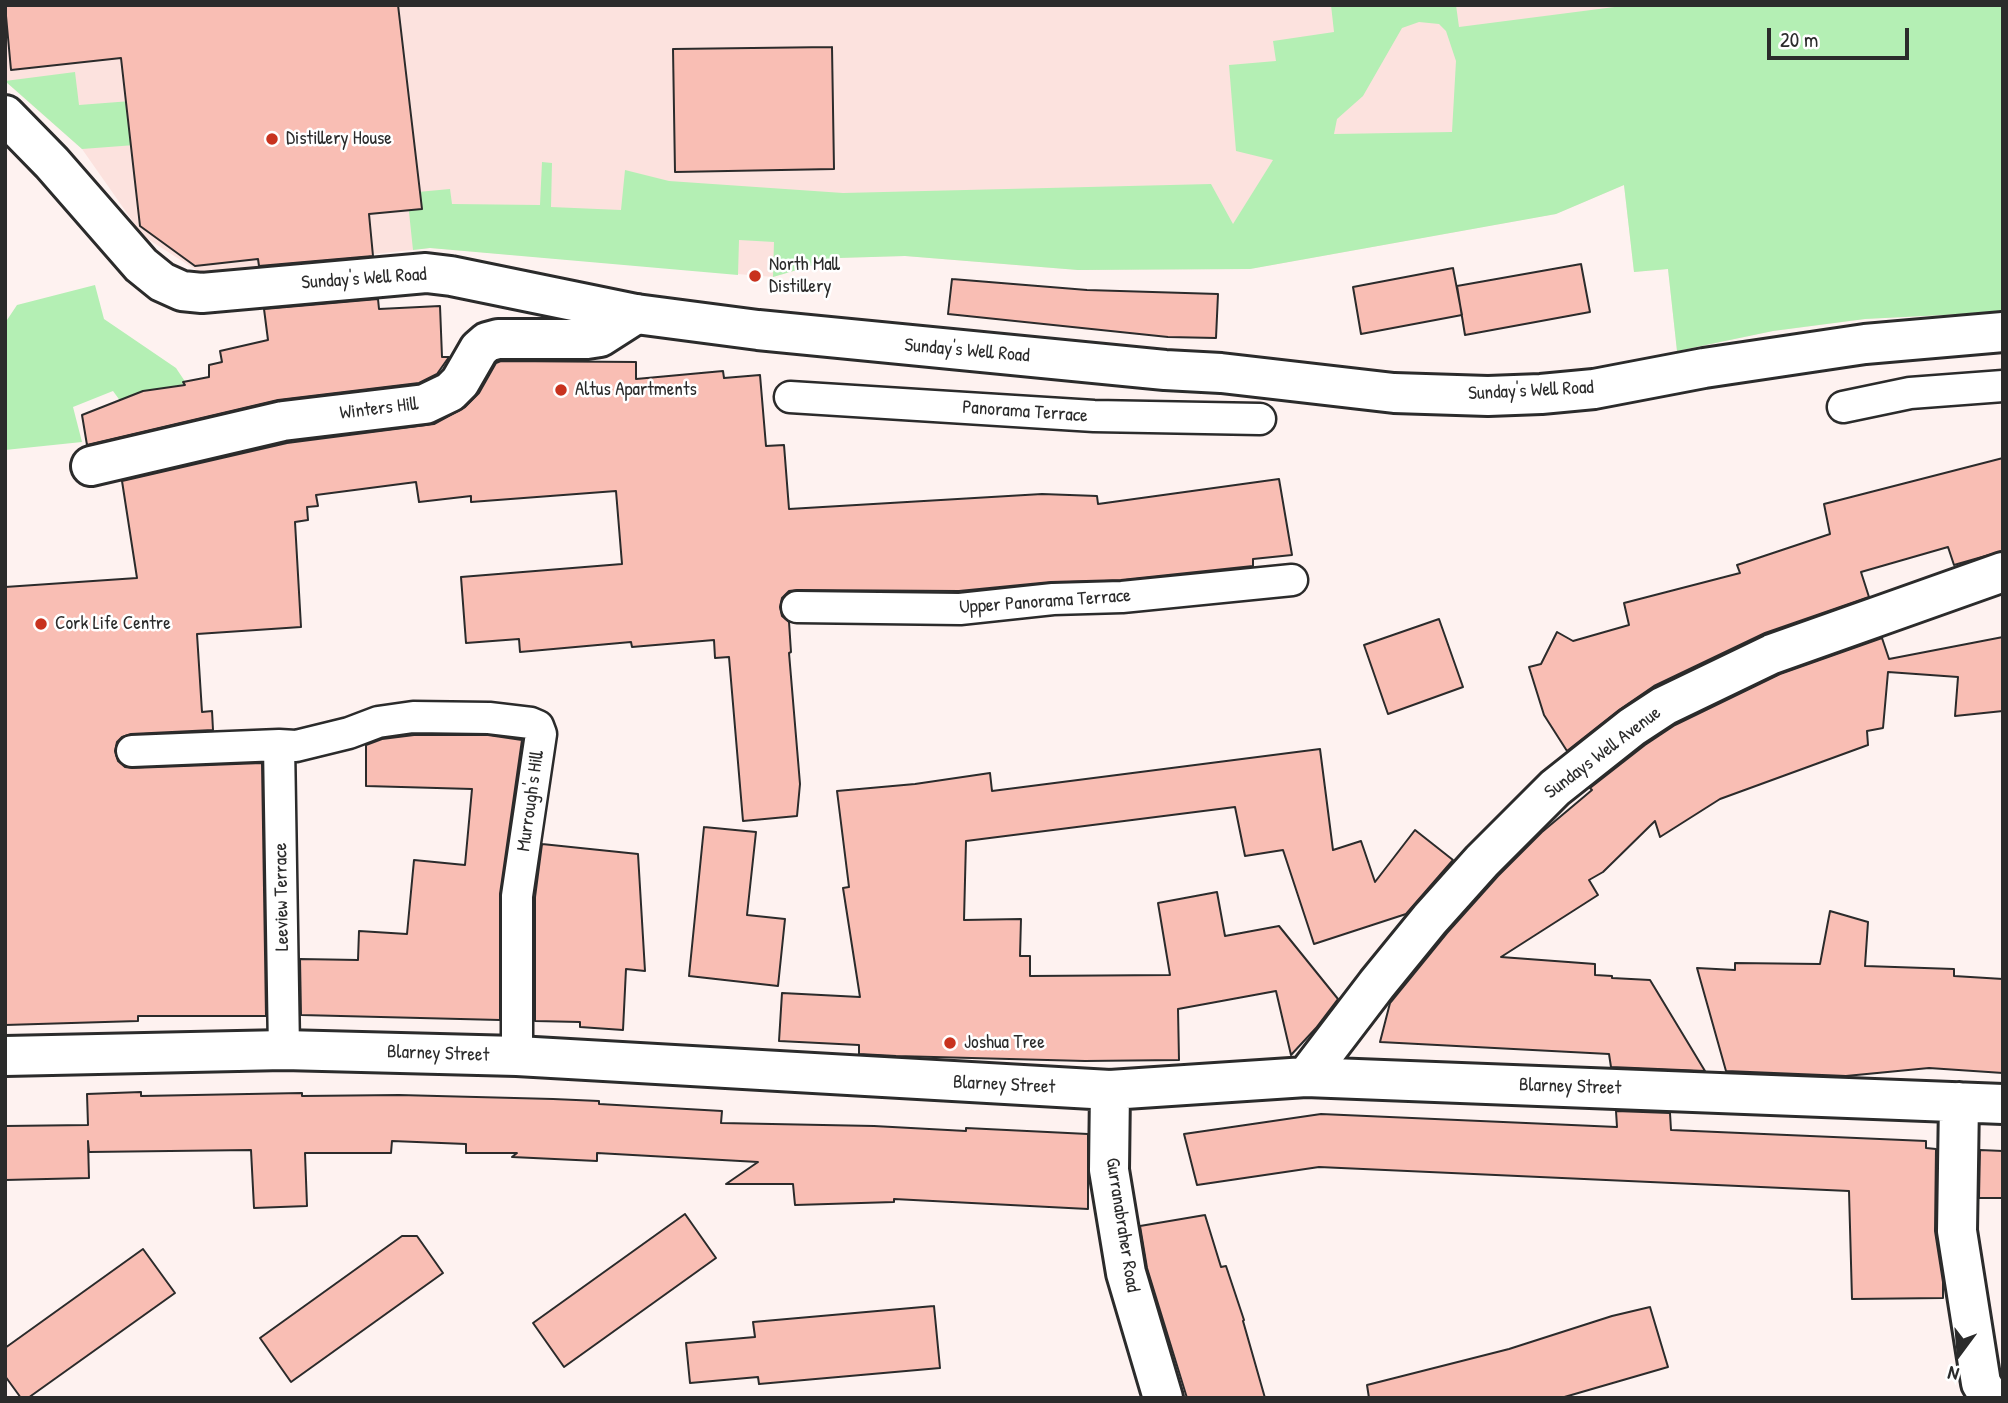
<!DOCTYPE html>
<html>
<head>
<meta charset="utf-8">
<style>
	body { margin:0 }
	#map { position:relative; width:2008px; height:1403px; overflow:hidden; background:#fef2f0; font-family:"Patrick Hand",sans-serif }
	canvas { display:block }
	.frame { position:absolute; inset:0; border:7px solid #2b2b2b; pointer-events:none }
	.north { position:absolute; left:1924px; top:1319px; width:70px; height:70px; -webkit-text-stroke:5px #fff; paint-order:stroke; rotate:196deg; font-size:19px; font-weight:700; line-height:28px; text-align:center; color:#2b2b2b }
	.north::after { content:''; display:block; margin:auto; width:24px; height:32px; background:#2b2b2b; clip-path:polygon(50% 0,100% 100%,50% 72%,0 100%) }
	.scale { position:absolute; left:1767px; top:28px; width:142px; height:32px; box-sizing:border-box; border:4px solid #2b2b2b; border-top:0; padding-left:9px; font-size:21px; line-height:24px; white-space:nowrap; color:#2b2b2b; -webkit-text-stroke:5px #fff; paint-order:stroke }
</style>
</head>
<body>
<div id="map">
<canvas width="2008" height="1403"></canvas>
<div class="frame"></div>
<div class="north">N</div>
<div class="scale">20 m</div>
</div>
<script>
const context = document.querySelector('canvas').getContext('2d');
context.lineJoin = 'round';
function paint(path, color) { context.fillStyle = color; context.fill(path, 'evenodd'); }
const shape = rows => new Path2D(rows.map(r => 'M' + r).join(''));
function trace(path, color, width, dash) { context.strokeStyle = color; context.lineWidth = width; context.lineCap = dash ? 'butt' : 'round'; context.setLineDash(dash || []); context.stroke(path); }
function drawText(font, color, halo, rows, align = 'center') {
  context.font = font + ' "Patrick Hand",sans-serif'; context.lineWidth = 5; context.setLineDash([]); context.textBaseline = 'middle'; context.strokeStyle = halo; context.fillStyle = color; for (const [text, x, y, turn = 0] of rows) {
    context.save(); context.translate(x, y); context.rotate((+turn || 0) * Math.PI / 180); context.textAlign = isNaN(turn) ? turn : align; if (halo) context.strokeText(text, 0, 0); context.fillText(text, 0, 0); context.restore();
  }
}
const built = shape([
	[5,5,2003,5,2003,312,1865,319,1773,331,1677,351,1668,269,1634,272,1624,185,1556,214,1250,269,1078,270,905,256,838,258,773,277,430,248,201,273,143,236,82,149,5,81]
]);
const green = shape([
	[1331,5,1456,5,1459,27,1630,5,2003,5,2003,312,1865,319,1773,331,1677,351,1668,269,1634,272,1624,185,1556,214,1250,269,1078,270,905,256,838,258,773,277,774,242,739,240,738,275,430,248,413,250,407,193,450,189,452,204,540,205,542,162,552,163,551,207,621,210,625,170,669,181,843,193,1211,184,1233,224,1273,160,1236,151,1229,65,1276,61,1273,41,1334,32],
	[1419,22,1439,24,1446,31,1456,61,1452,132,1334,134,1337,119,1363,96,1402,28],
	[75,72,79,105,131,101,135,145,82,149,5,81],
	[95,285,104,319,176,368,186,383,121,402,113,391,73,407,82,442,5,450,5,323,17,305]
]);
const building = shape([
	[5,5,398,5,422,209,369,214,373,256,259,266,258,259,195,266,140,226,121,58,11,70,5,5],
	[832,47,834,169,675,172,673,49,832,47],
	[1581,264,1590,312,1465,335,1457,286,1581,264],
	[1453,268,1462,315,1361,334,1353,287,1453,268],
	[952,279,1087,290,1218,294,1216,338,1168,337,948,314,952,279],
	[378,299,379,309,440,306,442,357,449,357,437,374,419,383,278,400,87,445,82,415,143,391,185,385,183,382,209,377,209,365,222,362,220,351,268,340,264,309,378,299],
	[501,361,636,362,636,379,723,371,724,378,760,375,766,446,784,445,789,509,1042,494,1097,496,1098,504,1279,479,1292,555,1253,559,1253,566,1121,580,1051,582,959,591,797,590,789,591,782,598,780,607,782,616,789,622,791,652,789,653,800,784,797,816,743,821,729,657,715,658,714,640,632,647,631,642,520,652,519,639,466,643,461,577,622,564,616,491,471,502,471,496,419,502,416,482,316,495,318,506,307,507,308,520,295,522,301,627,197,634,202,712,212,711,213,730,131,734,122,737,117,742,115,751,118,761,125,767,132,768,262,763,266,1016,138,1016,138,1021,5,1025,5,587,137,578,122,481,287,443,434,424,465,407,479,393,496,363,501,361],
	[2003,458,2003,551,1954,565,1948,547,1861,572,1869,597,1765,633,1654,686,1619,710,1567,751,1544,715,1529,667,1541,664,1557,632,1573,641,1629,625,1624,603,1740,573,1737,565,1830,534,1824,504,2003,458],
	[1439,619,1463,687,1388,714,1364,645,1439,619],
	[2003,637,2003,711,1955,716,1958,677,1888,672,1883,728,1867,731,1868,745,1720,799,1660,837,1655,821,1603,872,1589,880,1598,895,1501,957,1595,964,1595,975,1612,976,1612,978,1650,980,1705,1071,1611,1067,1609,1054,1380,1042,1390,1003,1447,933,1498,876,1542,832,1592,790,1590,788,1645,745,1675,725,1780,674,1882,638,1889,659,2003,637],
	[414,735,488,735,522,740,500,894,500,1020,301,1015,300,959,358,960,359,931,407,934,414,860,465,865,472,789,366,786,366,745,382,739,414,735],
	[1320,749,1333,850,1361,841,1375,882,1415,830,1453,860,1406,914,1314,944,1283,850,1245,856,1235,807,966,841,964,920,1021,919,1020,956,1030,956,1030,976,1170,975,1158,903,1217,892,1225,936,1279,926,1338,999,1316,1028,1291,1055,1276,991,1178,1009,1179,1060,1085,1061,896,1056,859,1054,859,1045,779,1041,782,993,860,997,843,888,849,887,837,791,915,784,990,773,992,791,1320,749],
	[704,827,756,832,747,915,785,919,778,986,689,976,704,827],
	[542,844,638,854,645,971,626,969,623,1030,580,1027,580,1022,535,1021,535,897,542,844],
	[1830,911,1868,922,1865,966,1954,969,1954,976,2003,979,2003,1073,1929,1068,1846,1076,1726,1071,1697,968,1735,970,1735,963,1820,964,1830,911],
	[141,1092,141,1096,302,1093,302,1096,399,1095,553,1099,599,1101,599,1104,722,1111,721,1123,874,1126,966,1131,966,1128,1088,1134,1088,1209,894,1199,894,1202,795,1205,793,1184,726,1184,758,1162,597,1153,597,1161,512,1157,517,1153,466,1153,466,1144,392,1141,391,1153,305,1153,307,1206,254,1208,251,1150,89,1152,88,1141,89,1178,5,1180,5,1126,88,1125,87,1094,141,1092],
	[1616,1111,1670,1113,1671,1130,1926,1141,1926,1148,1936,1149,1935,1231,1943,1282,1943,1298,1852,1299,1849,1191,1319,1167,1197,1185,1184,1134,1321,1114,1617,1127,1616,1111],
	[1980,1150,2003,1151,2003,1198,1979,1198,1980,1150],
	[685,1214,716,1258,564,1367,533,1323,685,1214],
	[1205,1215,1221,1267,1226,1266,1244,1320,1243,1321,1265,1398,1187,1398,1147,1268,1140,1226,1205,1215],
	[402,1236,417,1236,443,1273,291,1382,260,1338,402,1236],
	[143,1249,175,1293,28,1398,21,1398,5,1376,5,1348,143,1249],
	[934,1306,940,1368,759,1384,758,1377,690,1383,686,1343,755,1337,753,1322,934,1306],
	[1650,1307,1668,1367,1561,1398,1369,1398,1367,1385,1509,1349,1612,1316,1650,1307]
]);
const pedestrian = shape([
	[790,397,1094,416,1260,419],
	[1843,407,1910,393,2003,386],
	[797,607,960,609,1053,599,1122,597,1292,580],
	[279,745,284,1050],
	[132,751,279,745,296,746,349,733,378,722,413,717,489,718,531,723,538,726,541,734,517,896,517,1056]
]);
const minor = shape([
	[91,466,283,421,425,404,450,392,460,382,479,349,487,342,498,339,587,339,600,337,636,314],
	[5,1056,284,1050,517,1056,1110,1090,1306,1077,2003,1104],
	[1306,1077,1377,984,1430,919,1482,861,1555,788,1632,727,1664,706,1772,654,2003,572],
	[1110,1090,1109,1170,1126,1273,1163,1398],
	[1959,1102,1957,1231,1981,1383,1990,1398]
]);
const secondary = shape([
	[5,115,52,163,141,265,162,282,182,291,202,293,426,273,451,276,636,314,758,330,1165,370,1221,373,1394,393,1488,396,1541,394,1594,389,1704,368,1865,344,2003,332]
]);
const markers = [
	[272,139,7,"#c8321e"],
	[755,276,7,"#c8321e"],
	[561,390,7,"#c8321e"],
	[41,624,7,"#c8321e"],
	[950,1043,7,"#c8321e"]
];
const poiNames = [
	["Distillery House",286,139],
	["North Mall",769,265],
	["Distillery",769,287],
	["Altus Apartments",575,390],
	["Cork Life Centre",55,624],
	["Joshua Tree",964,1043]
];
const streetNames = [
	["Sunday's Well Road",364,279,-4],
	["Sunday's Well Road",967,351,5],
	["Sunday's Well Road",1531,391,-3],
	["Winters Hill",379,409,-7],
	["Panorama Terrace",1025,412,4],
	["Upper Panorama Terrace",1045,602,-4],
	["Sundays Well Avenue",1603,753,-37],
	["Murrough's Hill",531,801,-82],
	["Leeview Terrace",282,897,-91],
	["Blarney Street",438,1054,2],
	["Blarney Street",1004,1085,3],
	["Blarney Street",1570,1087,2],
	["Gurranabraher Road",1122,1225,81]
];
paint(built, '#fce2de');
paint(green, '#b4efb4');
paint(building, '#f9beb4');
trace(building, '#2b2b2b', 2);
trace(pedestrian, '#2b2b2b', 35);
trace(minor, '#2b2b2b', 44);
trace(secondary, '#2b2b2b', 44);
trace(pedestrian, '#fff', 30);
trace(minor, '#fff', 38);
trace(secondary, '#fff', 38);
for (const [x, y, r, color] of markers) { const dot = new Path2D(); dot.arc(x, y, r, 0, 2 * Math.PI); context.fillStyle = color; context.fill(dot); trace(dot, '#fff', 2.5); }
drawText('19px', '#2b2b2b', '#fff', poiNames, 'left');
drawText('19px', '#2b2b2b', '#fff', streetNames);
</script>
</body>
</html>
